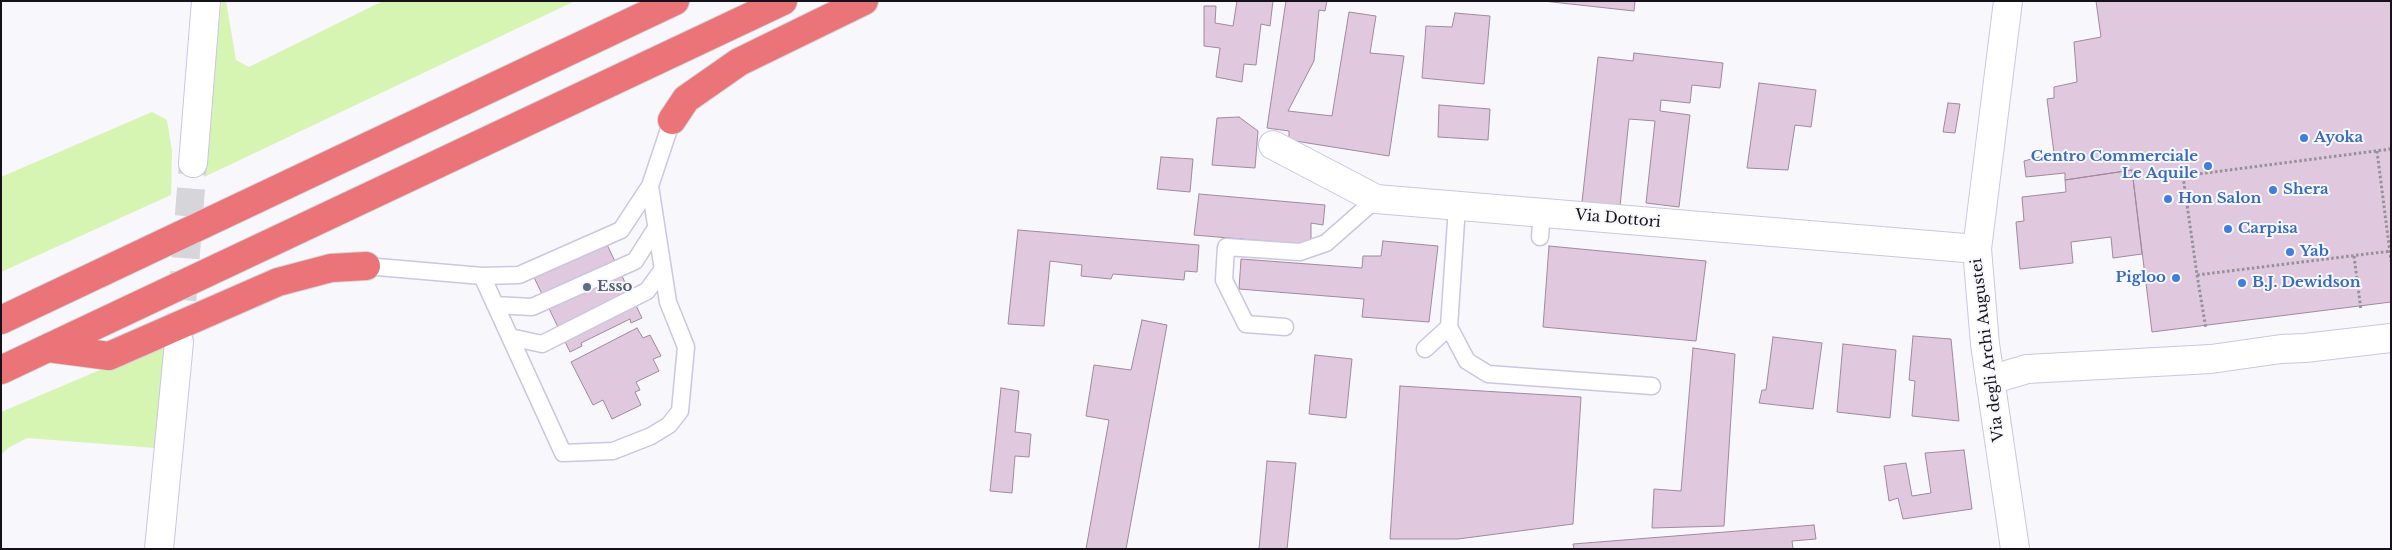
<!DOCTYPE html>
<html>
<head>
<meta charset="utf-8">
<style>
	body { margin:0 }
	#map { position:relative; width:2392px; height:550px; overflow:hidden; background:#f8f7fc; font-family:"Libre Baskerville",serif }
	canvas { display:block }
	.frame { position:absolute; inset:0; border:2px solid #15121c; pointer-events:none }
</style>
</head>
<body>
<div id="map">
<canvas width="2392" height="550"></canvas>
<div class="frame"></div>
</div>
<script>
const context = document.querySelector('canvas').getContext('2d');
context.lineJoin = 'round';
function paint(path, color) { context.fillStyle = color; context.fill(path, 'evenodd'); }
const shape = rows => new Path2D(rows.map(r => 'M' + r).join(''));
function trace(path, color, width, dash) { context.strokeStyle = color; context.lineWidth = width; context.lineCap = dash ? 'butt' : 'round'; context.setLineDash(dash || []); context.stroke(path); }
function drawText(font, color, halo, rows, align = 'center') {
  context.font = font + ' "Libre Baskerville",serif'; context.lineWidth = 4; context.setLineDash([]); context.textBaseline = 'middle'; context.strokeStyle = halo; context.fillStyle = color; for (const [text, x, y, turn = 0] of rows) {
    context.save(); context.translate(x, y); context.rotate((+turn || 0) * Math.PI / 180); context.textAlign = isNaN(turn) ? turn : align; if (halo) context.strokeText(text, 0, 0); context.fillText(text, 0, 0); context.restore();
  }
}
const green = shape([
	[221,1,226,1,236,60,249,67,383,1,575,1,204,177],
	[152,112,167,120,172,151,171,195,1,272,1,177],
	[168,347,156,448,27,438,8,448,1,455,1,412,147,350]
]);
const building = shape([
	[1237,1,1273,1,1270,26,1261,24,1256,65,1244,64,1242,82,1216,77,1220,48,1204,46,1204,6,1216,6,1215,23,1233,26,1237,1],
	[1286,1,1327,1,1325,11,1319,10,1314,61,1288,111,1332,116,1349,12,1376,16,1370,53,1404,56,1389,156,1289,140,1289,131,1267,128,1286,1],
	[1543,1,1635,1,1634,11,1543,1],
	[2096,1,2391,1,2391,302,2152,332,2132,170,2065,180,2065,173,2026,177,2024,161,2054,153,2047,99,2054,98,2054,87,2077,82,2074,42,2101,37,2096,1],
	[1455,13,1490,16,1484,84,1422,78,1426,26,1452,27,1455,13],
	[1634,53,1723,63,1720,88,1692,85,1690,103,1661,100,1660,111,1690,115,1679,207,1646,203,1655,121,1629,119,1620,206,1582,202,1598,57,1633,61,1634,53],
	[1759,83,1816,90,1811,127,1795,125,1788,170,1747,168,1759,83],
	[1948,103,1960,104,1955,133,1943,132,1948,103],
	[1439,105,1490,109,1488,140,1438,137,1439,105],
	[1239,117,1258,131,1255,168,1212,165,1217,118,1239,117],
	[1161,157,1193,159,1190,192,1157,189,1161,157],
	[2132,170,2142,254,2113,258,2111,237,2071,242,2073,263,2020,269,2016,222,2024,221,2022,197,2066,192,2065,180,2132,170],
	[1199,194,1325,205,1323,225,1311,223,1311,245,1194,235,1199,194],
	[600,230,642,318,631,323,630,319,581,343,582,346,570,352,528,265,600,230],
	[1018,230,1199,245,1197,272,1185,271,1184,280,1113,274,1111,279,1081,276,1082,265,1050,261,1044,326,1008,324,1018,230],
	[1383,241,1438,246,1429,322,1362,317,1364,299,1239,289,1241,259,1362,268,1363,256,1381,256,1383,241],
	[1549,246,1706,261,1696,341,1543,327,1549,246],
	[1142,320,1167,325,1126,549,1086,549,1109,420,1086,416,1094,365,1131,370,1142,320],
	[637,328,643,338,650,335,661,356,653,359,659,371,636,382,640,390,635,392,641,405,612,419,603,400,593,405,571,362,637,328],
	[1913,336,1951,339,1959,421,1912,416,1915,381,1909,380,1913,336],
	[1773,337,1822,343,1813,409,1759,403,1762,390,1766,390,1773,337],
	[1843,344,1896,350,1890,418,1837,412,1843,344],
	[1693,348,1735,354,1724,526,1652,528,1654,489,1681,491,1693,348],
	[1315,355,1352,359,1346,418,1309,414,1315,355],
	[1400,386,1581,397,1573,524,1458,539,1390,539,1400,386],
	[1001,388,1019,391,1015,432,1031,434,1029,457,1015,456,1012,493,990,491,1001,388],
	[1964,450,1972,509,1903,519,1898,498,1889,501,1884,466,1906,463,1912,496,1931,493,1925,453,1964,450],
	[1267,461,1296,463,1287,549,1259,549,1267,461],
	[1814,525,1816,539,1792,541,1793,549,1574,549,1573,544,1814,525]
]);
const streetTunnel = shape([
	[179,342,193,163]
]);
const path = shape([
	[2391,149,2183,176,2197,275,2391,251],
	[2377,151,2391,261],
	[2354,256,2361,310],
	[2197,275,2206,329]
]);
const lane = shape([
	[1540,237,1542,212],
	[366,266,482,276,519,275,621,230,650,186,672,120],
	[482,276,563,453,613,451,651,436,669,425,680,411,686,347,668,302,650,186],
	[495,305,532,307,635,261,656,228],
	[1285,327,1246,324,1224,280,1226,247,1300,252,1326,243,1376,199],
	[1449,327,1467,361,1488,374,1652,386],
	[510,337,542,344,647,291,663,269],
	[1425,349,1449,327,1457,206]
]);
const street = shape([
	[2008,1,1977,249,1985,344,2015,549],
	[1273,145,1376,199,1977,249],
	[193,163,206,1],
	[1990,380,2027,369,2211,359,2281,349,2305,348,2391,338],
	[159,549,179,342]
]);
const highway = shape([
	[672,120,686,99,739,62,864,1],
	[1,320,675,1],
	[48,348,109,356,278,282,331,268,366,266],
	[1,370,783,1]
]);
const markers = [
	[2304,138,5,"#3f7fe0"],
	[2208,166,5,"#3f7fe0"],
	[2273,190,5,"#3f7fe0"],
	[2168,199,5,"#3f7fe0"],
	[2228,229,5,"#3f7fe0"],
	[2290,252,5,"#3f7fe0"],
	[2176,278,5,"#3f7fe0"],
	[2242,283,5,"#3f7fe0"],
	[587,287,5,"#5c6f8a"]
];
const shopNames = [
	["Ayoka",2314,138],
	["Centro Commerciale",2198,157,"right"],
	["Le Aquile",2198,174,"right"],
	["Shera",2283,190],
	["Hon Salon",2178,199],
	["Carpisa",2238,229],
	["Yab",2300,252],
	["Pigloo",2166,278,"right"],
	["B.J. Dewidson",2252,283]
];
const streetNames = [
	["Via Dottori",1618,219,5],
	["Via degli Archi Augustei",1988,350,-97]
];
const serviceNames = [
	["Esso",597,287]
];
paint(green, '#d6f4b2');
paint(building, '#e0c8de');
trace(building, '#9f899e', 1);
trace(streetTunnel, '#d6d5da', 28, [28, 14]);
trace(lane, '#ccc6e2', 19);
trace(street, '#ccc6e2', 30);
trace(highway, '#d5d4d6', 30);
trace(path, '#949299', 3, [2.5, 2.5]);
trace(lane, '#fff', 16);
trace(street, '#fff', 28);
trace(highway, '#eb7478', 28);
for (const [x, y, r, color] of markers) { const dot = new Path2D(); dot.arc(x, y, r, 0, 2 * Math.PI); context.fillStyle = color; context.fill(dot); trace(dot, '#f8f7fc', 2); }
drawText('bold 15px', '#366cbe', '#f8f7fc', shopNames, 'left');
drawText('15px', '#15121c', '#f8f7fc', streetNames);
drawText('bold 15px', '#4e5e75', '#f8f7fc', serviceNames, 'left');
</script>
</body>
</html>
